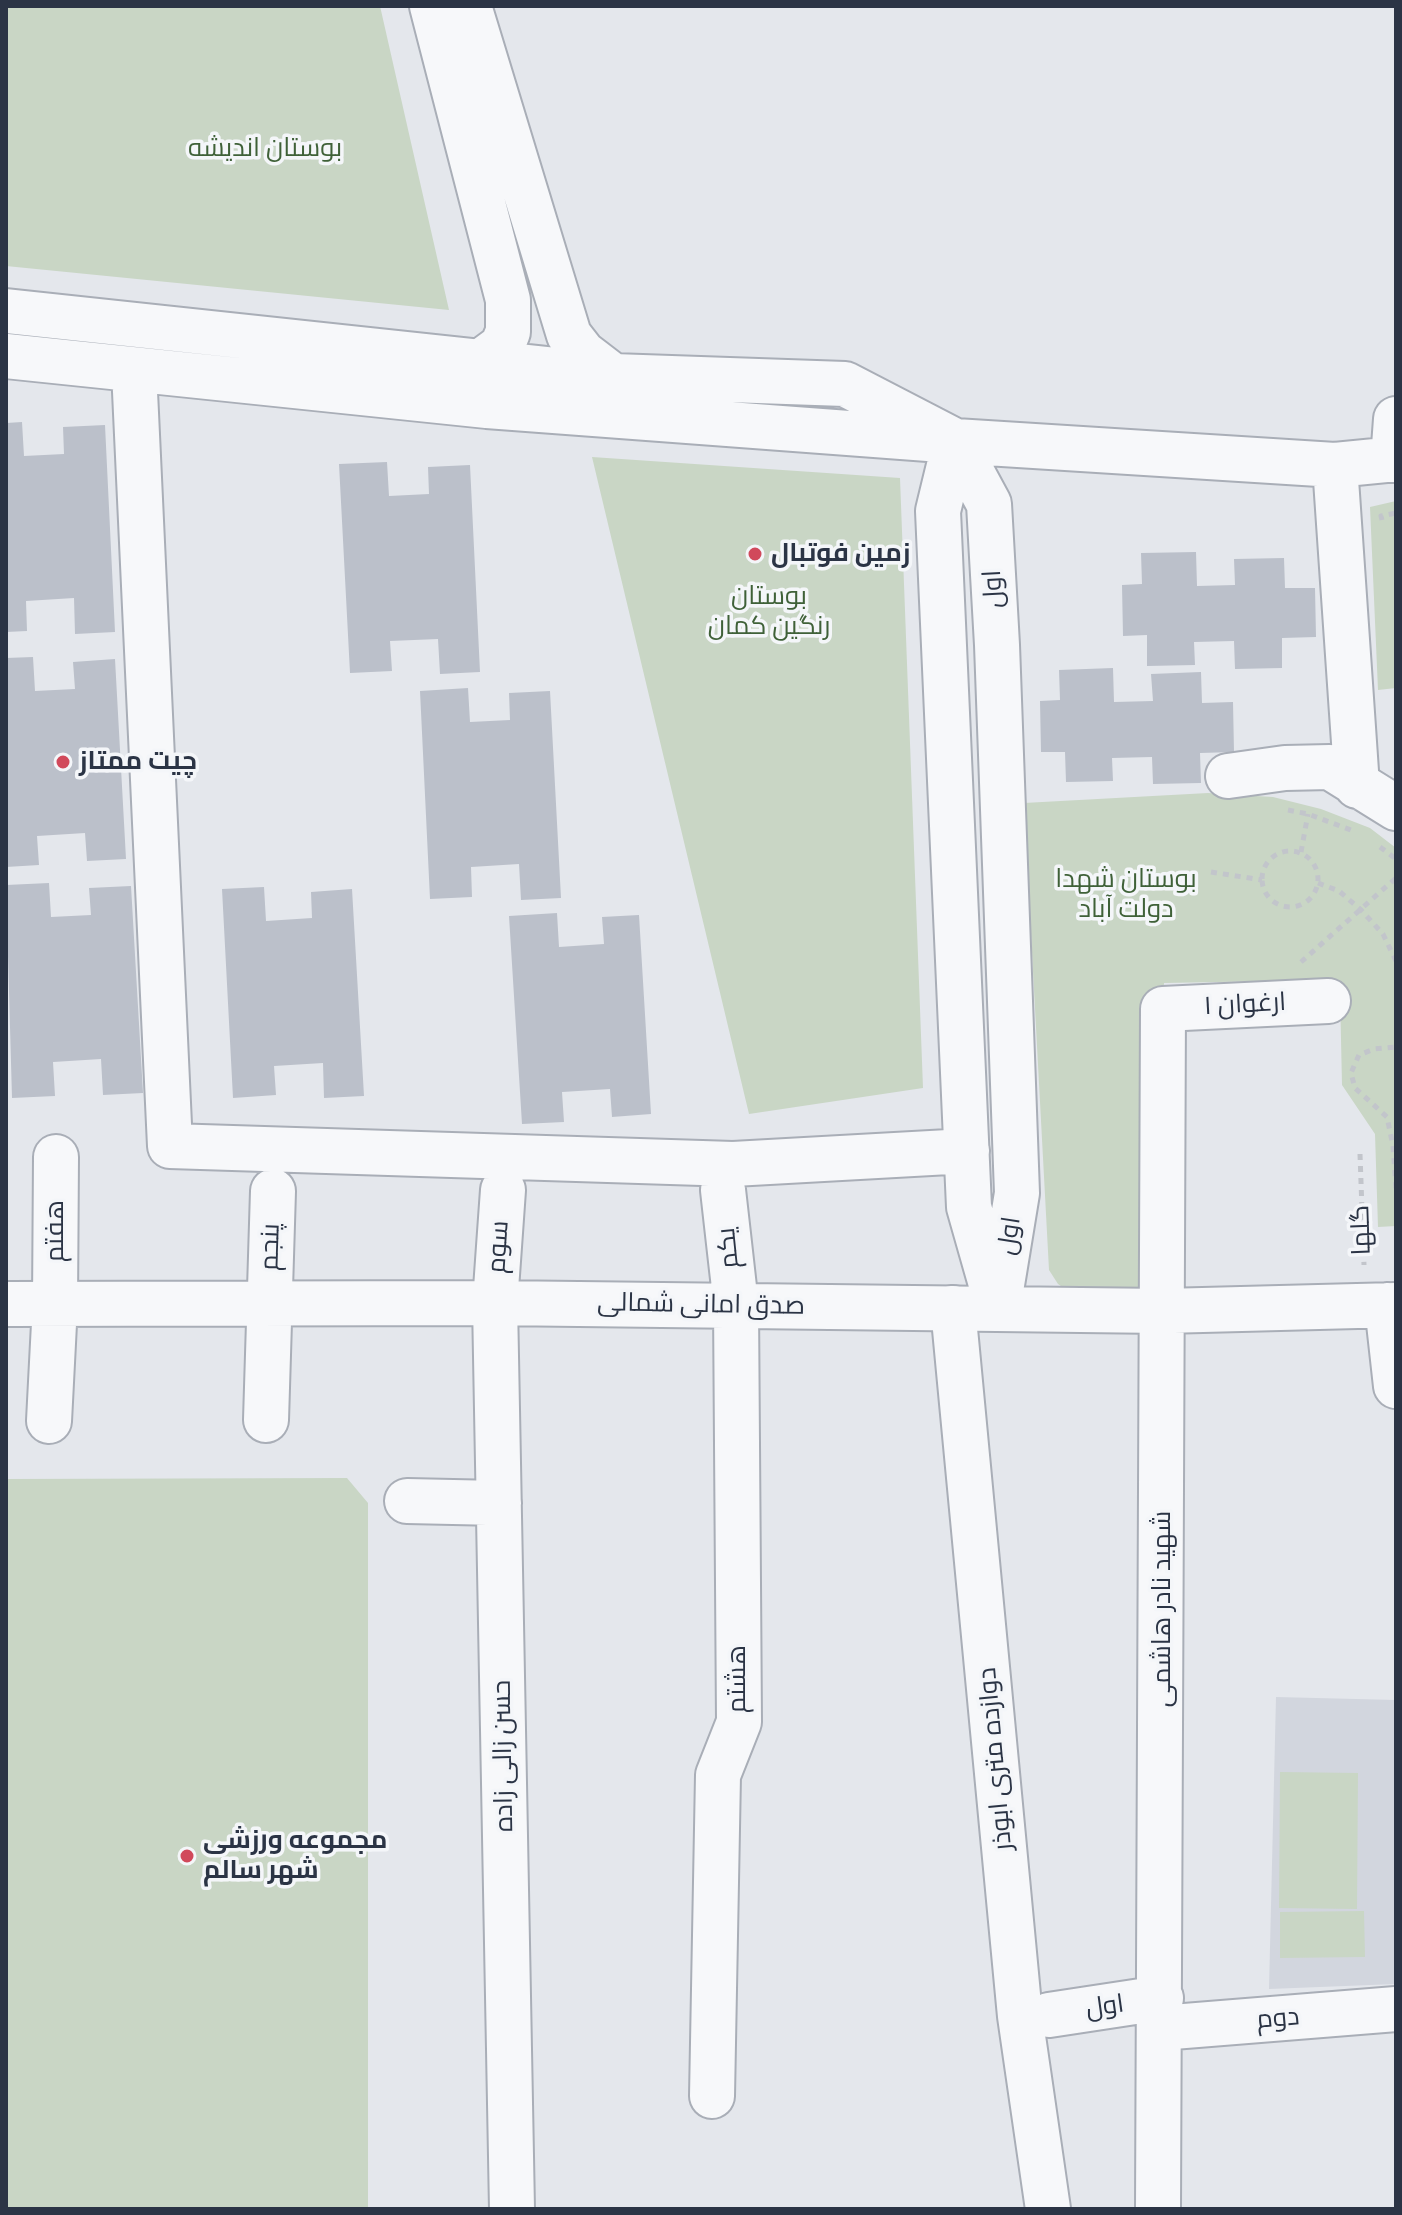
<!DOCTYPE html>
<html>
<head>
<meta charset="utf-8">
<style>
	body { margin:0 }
	#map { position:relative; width:1402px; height:2215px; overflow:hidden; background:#e4e7ec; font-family:"Archivo Narrow",sans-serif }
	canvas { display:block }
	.frame { position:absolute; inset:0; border:8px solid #2b3445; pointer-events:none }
</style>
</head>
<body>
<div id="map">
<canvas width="1402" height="2215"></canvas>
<div class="frame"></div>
</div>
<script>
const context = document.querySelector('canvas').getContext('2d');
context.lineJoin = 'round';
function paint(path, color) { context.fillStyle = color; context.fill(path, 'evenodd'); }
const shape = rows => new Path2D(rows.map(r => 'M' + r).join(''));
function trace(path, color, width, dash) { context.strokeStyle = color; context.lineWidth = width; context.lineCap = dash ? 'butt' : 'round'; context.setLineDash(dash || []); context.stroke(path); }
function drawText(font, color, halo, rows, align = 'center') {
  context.font = font + ' "Archivo Narrow",Cairo,sans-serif'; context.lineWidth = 7; context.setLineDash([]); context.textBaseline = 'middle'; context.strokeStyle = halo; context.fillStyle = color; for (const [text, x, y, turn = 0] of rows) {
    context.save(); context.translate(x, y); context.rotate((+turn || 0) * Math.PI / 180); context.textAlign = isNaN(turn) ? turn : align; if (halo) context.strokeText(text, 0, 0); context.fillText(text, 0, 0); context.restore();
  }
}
const built = shape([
	[1276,1697,1396,1700,1396,1984,1269,1989]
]);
const green = shape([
	[6,6,380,6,449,310,6,266],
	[592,457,900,478,923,1088,749,1114],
	[1396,501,1396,688,1378,690,1370,507],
	[1208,793,1273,797,1321,809,1370,828,1396,848,1396,1226,1378,1227,1375,1134,1342,1085,1340,993,1327,980,1164,983,1155,1290,1071,1293,1058,1284,1049,1270,1024,803],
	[347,1478,368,1503,368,2209,6,2209,6,1479],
	[1280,1772,1358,1773,1357,1909,1279,1908],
	[1364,1911,1365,1957,1280,1958,1280,1912]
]);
const building = shape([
	[22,422,24,456,64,454,63,427,105,425,115,632,75,634,74,598,26,601,27,631,6,632,6,423],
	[387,462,389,496,429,494,428,467,470,465,480,672,440,674,438,639,390,641,392,671,350,673,339,464],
	[1196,552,1197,586,1235,585,1234,559,1284,558,1285,588,1315,588,1316,637,1282,638,1282,668,1235,669,1234,641,1194,642,1195,665,1147,666,1147,635,1123,636,1122,585,1142,584,1141,553],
	[33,657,35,691,75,689,73,662,115,659,126,859,87,861,85,833,37,836,39,865,6,867,6,658],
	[1113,668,1114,702,1153,701,1151,674,1201,672,1202,703,1233,702,1234,752,1200,753,1201,783,1153,784,1152,757,1112,758,1113,781,1066,782,1065,752,1041,752,1040,701,1060,700,1059,670],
	[468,688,470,722,510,720,509,693,550,691,561,898,521,900,519,864,471,867,472,897,430,899,420,691],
	[49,883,51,917,91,915,89,888,131,886,143,1093,103,1095,101,1059,53,1062,55,1096,12,1098,6,885],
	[264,887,266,921,312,918,311,892,352,889,364,1096,324,1098,323,1063,274,1066,276,1095,233,1098,222,889],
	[557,913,559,947,604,944,602,917,639,915,651,1114,612,1117,610,1089,562,1092,564,1122,522,1124,509,916]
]);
const path = shape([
	[1382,520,1381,516,1396,513],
	[1288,810,1308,814,1351,830],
	[1380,847,1396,859],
	'1262 879a28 28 0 1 1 56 0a28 28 0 1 1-56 0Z',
	[1301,852,1308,814],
	[1211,872,1262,880],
	[1318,883,1339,891,1361,910,1383,934,1396,961],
	[1301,962,1396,878],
	[1360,1154,1364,1265],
	[1396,1188,1393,1146,1387,1117,1355,1088,1351,1073,1359,1055,1374,1049,1396,1047]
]);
const minor = shape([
	[432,6,508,300,508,332,502,346,483,360,485,383],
	[469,6,569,335,583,353,613,376],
	[6,311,613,376,845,384,955,441,487,406,6,356],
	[134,370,170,1146,733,1164,967,1151],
	[955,441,989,504,997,645,1017,1193,998,1309,969,1207,938,511,955,441],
	[955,441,1335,465,1396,459],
	[1393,460,1396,419],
	[1335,465,1357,786],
	[1228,776,1285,768,1330,767,1396,808],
	[503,1190,495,1303,512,2209],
	[6,1304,495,1303,1164,1311,1396,1305],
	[1387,1305,1396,1386],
	[266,1420,273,1191],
	[49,1421,55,1304,56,1157],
	[407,1501,499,1503],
	[1049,2015,1161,1998],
	[1160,2028,1396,2009],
	[712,2096,718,1775,739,1722,736,1305,723,1190],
	[1158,2209,1163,1009,1328,1001]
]);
const tertiary = shape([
	[953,1308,1020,2016,1048,2209]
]);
const markers = [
	[755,554,8,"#d1495b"],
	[63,762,8,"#d1495b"],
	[187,1856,8,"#d1495b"]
];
const parkNames = [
	["بوستان اندیشه",265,149],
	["بوستان",769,597],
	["رنگین کمان",769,627],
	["بوستان شهدا",1126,880],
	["دولت آباد",1126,910]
];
const poiNames = [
	["زمین فوتبال",771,554],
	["چیت ممتاز",79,762],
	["مجموعه ورزشی",203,1841],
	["شهر سالم",203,1871]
];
const streetNames = [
	["اول",994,589,-93],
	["ارغوان ۱",1245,1005,-3],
	["گلها",1362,1230,-92],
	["هفتم",56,1231,-90],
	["اول",1010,1236,-81],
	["پنجم",271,1247,-88],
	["سوم",499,1247,-86],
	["یکم",729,1248,-96],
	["صدق امانی شمالی",701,1305,1],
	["شهید نادر هاشمی",1163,1609,-90],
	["هشتم",738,1679,-90],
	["حسن زالی زاده",504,1756,-91],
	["دوازده متری ابوذر",996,1759,-95],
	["اول",1105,2007,-8],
	["دوم",1278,2019,-5]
];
paint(built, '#d2d6de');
paint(green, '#c9d6c5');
paint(building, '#bbc0ca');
trace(minor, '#a9aeb7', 48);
trace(tertiary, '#a9aeb7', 48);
trace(path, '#c2c5cb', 5, [6, 6]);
trace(minor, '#f7f8fa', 44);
trace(tertiary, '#f7f8fa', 44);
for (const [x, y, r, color] of markers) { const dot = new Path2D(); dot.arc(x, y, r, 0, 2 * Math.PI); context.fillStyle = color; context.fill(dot); trace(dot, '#f4f6f9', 3); }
drawText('26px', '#3f6138', '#f4f6f9', parkNames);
drawText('bold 26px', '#2b3445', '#f4f6f9', poiNames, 'left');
drawText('26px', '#2b3445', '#f4f6f9', streetNames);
</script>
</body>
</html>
